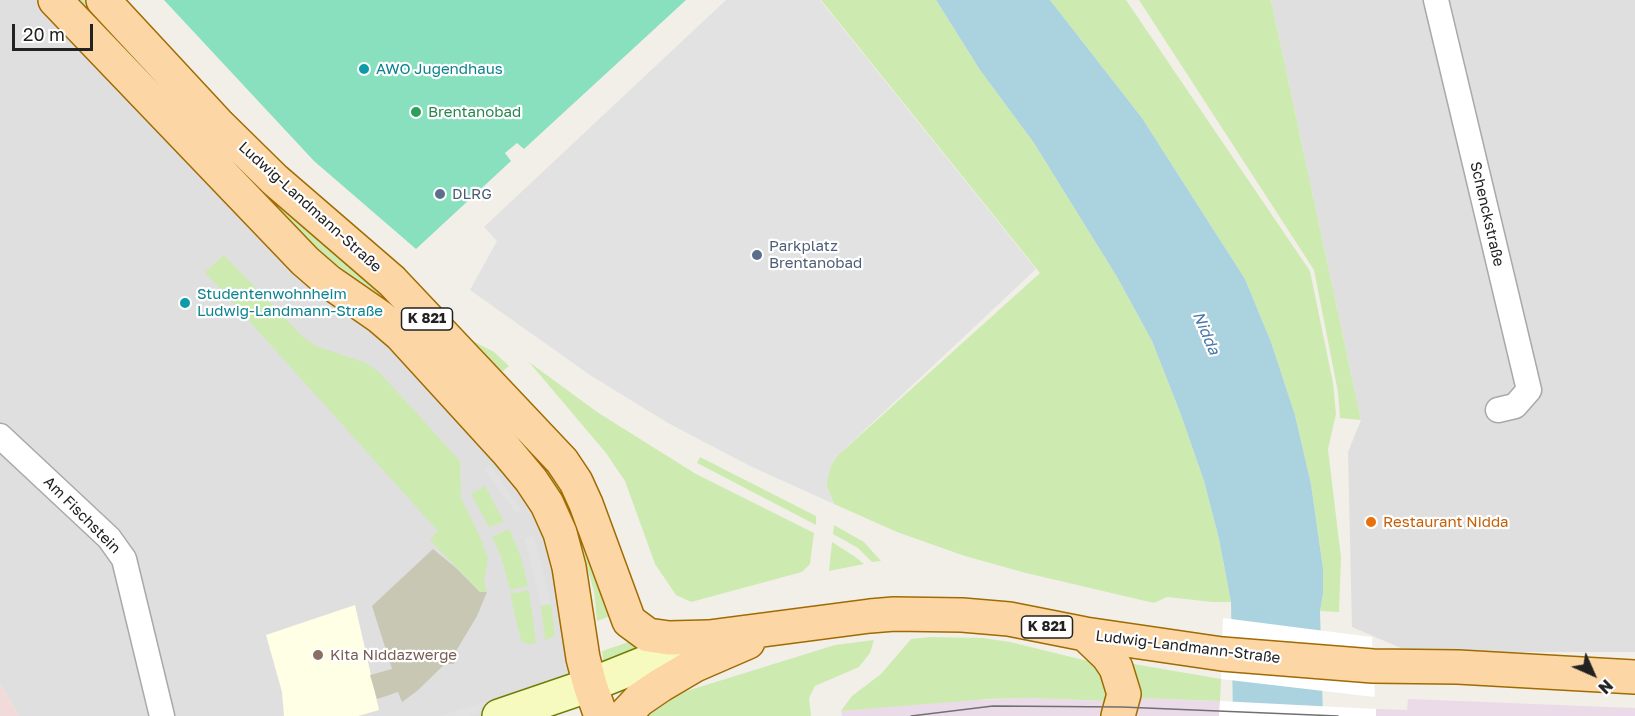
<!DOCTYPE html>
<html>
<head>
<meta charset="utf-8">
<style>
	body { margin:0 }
	#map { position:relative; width:1635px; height:716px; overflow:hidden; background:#f2efe9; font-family:"Golos Text",sans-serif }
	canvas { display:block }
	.north { position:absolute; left:1563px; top:644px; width:60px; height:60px; -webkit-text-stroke:4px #fff; paint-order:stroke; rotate:135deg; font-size:16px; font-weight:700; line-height:24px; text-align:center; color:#222 }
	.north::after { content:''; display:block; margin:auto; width:21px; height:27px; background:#222; clip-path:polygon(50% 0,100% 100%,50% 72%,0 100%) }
	.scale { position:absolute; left:12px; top:24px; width:81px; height:27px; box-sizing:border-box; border:3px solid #222; border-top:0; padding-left:8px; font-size:18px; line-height:21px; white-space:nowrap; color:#222; -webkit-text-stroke:4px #fff; paint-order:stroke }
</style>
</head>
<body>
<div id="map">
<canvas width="1635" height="716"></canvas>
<div class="north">N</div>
<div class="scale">20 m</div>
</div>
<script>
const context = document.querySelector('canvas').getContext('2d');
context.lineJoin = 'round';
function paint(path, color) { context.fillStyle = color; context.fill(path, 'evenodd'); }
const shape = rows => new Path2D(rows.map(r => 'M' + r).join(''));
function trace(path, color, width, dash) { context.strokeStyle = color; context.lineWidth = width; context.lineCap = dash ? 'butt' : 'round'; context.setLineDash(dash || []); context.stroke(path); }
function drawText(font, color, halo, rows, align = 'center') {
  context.font = font + ' "Golos Text",sans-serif'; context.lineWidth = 4.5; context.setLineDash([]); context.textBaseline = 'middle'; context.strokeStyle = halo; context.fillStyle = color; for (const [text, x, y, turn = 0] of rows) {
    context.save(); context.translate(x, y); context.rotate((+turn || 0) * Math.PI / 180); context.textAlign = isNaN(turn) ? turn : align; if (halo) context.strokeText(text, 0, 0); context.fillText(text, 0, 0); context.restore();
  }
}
const residential = shape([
	[0,0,55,0,531,480,590,685,499,716,19,716,0,684],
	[1271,0,1635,0,1635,652,1410,652,1352,627,1348,452,1361,420]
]);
const commercial = shape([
	[0,684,19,716,0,716]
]);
const industrial = shape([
	[1029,698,1111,701,1100,716,842,716,841,711,951,701],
	[1136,698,1220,701,1219,716,1130,716],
	[1408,699,1635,708,1635,716,1376,716,1376,709,1407,710]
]);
const education = shape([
	[355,605,379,710,358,716,284,716,282,692,266,635]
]);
const construction = shape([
	[433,549,456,568,480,592,487,592,477,616,456,651,454,664,445,664,417,691,402,702,398,692,377,699,370,675,392,669,372,606]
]);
const grass = shape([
	[76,0,91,0,343,254,558,474,610,616,597,621,594,591,575,527,349,291],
	[821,0,936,0,980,70,1034,143,1117,277,1152,341,1181,415,1204,481,1219,539,1231,602,1212,602,1167,597,1154,603,1026,573,965,556,897,532,834,504,826,484,831,465,837,456,1040,273],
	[1050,0,1126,0,1310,271,1333,383,1336,414,1328,449,1341,558,1339,612,1320,611,1323,594,1323,568,1311,484,1295,415,1271,342,1245,279,1142,118],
	[1139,0,1271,0,1361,420,1340,418,1338,392,1314,270],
	[224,255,304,338,316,346,366,363,379,372,460,461,461,498,481,539,488,559,484,581,487,592,480,592,430,540,438,531,205,272],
	[460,328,471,340,494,352,509,366,498,375,456,330],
	[529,362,597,412,696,474,814,533,810,564,802,572,691,602,676,595,655,564,625,481,606,453],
	[700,457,816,516,816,525,697,463],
	[485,486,504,522,489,527,471,494],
	[834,525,864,542,881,561,872,562,858,548,833,534],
	[509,529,521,557,528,586,510,590,501,556,492,537],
	[832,542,854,556,864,564,829,571],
	[529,590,536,643,528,644,521,641,510,594],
	[551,604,555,636,545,640,541,606],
	[930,637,983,638,1010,642,1096,663,1104,670,1111,701,1029,698,989,699,841,711,852,696,881,674,911,639],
	[874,640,870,653,859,667,815,686,809,698,811,716,646,716,656,704,668,697,693,689,835,645],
	[629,642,640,647,641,652,604,666,602,651],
	[1128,663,1221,679,1220,701,1136,698]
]);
const pitch = shape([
	[164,0,686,0,524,149,517,143,505,153,511,161,416,249,314,161]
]);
const parking = shape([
	[726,0,820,0,1036,269,837,456,831,465,826,484,834,504,750,466,668,423,590,375,470,290,497,241,484,227],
	[490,465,522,510,516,513,484,469],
	[534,535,551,604,541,606,525,539],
	[515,692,518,700,470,716,441,716]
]);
const water = shape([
	[936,0,1050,0,1142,118,1245,279,1271,342,1295,415,1311,484,1323,568,1323,594,1320,611,1323,716,1233,716,1231,602,1219,539,1204,481,1181,415,1152,341,1117,277,1034,143,980,70]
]);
const pier = shape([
	[1223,618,1372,637,1375,697,1221,679],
	[1220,701,1376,709,1376,716,1219,716]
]);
const street = shape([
	[1436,0,1529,390,1515,406,1498,410],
	[0,436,109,538,124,559,162,716]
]);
const secondary = shape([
	[499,716,590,685,705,639]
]);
const primary = shape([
	[55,0,305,261,328,281,380,317,401,335,506,450,531,480,547,504,560,533,569,567,583,658,590,685,601,716],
	[103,0,218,124,275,180,392,281,562,461,576,482,586,504,629,621,648,635,669,638,709,637,870,616,894,614,962,615,1009,619,1085,634,1222,654,1373,666,1458,667,1635,677],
	[1085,634,1108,656,1116,668,1124,694,1118,716],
	[624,716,639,700,661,685,695,665,748,642]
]);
const tram = shape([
	[911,716,993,706,1122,707,1338,716]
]);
const markers = [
	[364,69,6,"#0f9aa8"],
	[416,112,6,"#2e9e5b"],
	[440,194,6,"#5c6f8a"],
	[757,255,6,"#5c6f8a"],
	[185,303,6,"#0f9aa8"],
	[1371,522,6,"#e8710a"],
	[318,655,6,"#8d6e63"]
];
const shields = [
	[427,319,51],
	[1047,627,51]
];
const shieldNames = [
	["K 821",427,319],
	["K 821",1047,627]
];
const cultureNames = [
	["AWO Jugendhaus",376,69],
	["Studentenwohnheim",197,294],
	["Ludwig-Landmann-Straße",197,311]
];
const leisureNames = [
	["Brentanobad",428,112]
];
const serviceNames = [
	["DLRG",452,194],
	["Parkplatz",769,246],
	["Brentanobad",769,263]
];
const streetNames = [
	["Ludwig-Landmann-Straße",310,207,42],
	["Schenckstraße",1487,214,77],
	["Am Fischstein",82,515,45],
	["Ludwig-Landmann-Straße",1188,647,7]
];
const foodNames = [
	["Restaurant Nidda",1383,522]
];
const educationNames = [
	["Kita Niddazwerge",330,655]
];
const waterNames = [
	["Nidda",1206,333,67]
];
paint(residential, '#e0dfdf');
paint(commercial, '#f2dad9');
paint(industrial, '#ebdbe8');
paint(education, '#ffffe5');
paint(construction, '#c7c7b4');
paint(grass, '#cdebb0');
paint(pitch, '#88e0be');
paint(parking, '#e2e2e2');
paint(water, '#aad3df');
paint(pier, '#fff');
trace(street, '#a9a9a9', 27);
trace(secondary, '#707d05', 36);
trace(primary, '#a06b00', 36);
trace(street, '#fff', 24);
trace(secondary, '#f7fabf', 33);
trace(primary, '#fcd6a4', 33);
trace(tram, '#707070', 1.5);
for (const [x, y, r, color] of markers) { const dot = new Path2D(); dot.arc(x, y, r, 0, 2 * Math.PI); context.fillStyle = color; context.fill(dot); trace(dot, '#fff', 2); }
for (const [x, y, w] of shields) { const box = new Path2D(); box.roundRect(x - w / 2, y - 11, w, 22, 4.5); context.fillStyle = '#fff'; context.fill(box); trace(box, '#222', 1.5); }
drawText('bold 14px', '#222', null, shieldNames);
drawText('15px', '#0d838f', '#fff', cultureNames, 'left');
drawText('15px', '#27864d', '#fff', leisureNames, 'left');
drawText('15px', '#4e5e75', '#fff', serviceNames, 'left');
drawText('15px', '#222', '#fff', streetNames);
drawText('15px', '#c56008', '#fff', foodNames, 'left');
drawText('15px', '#785e54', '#fff', educationNames, 'left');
drawText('italic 16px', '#4a7aab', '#fff', waterNames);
</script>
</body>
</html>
